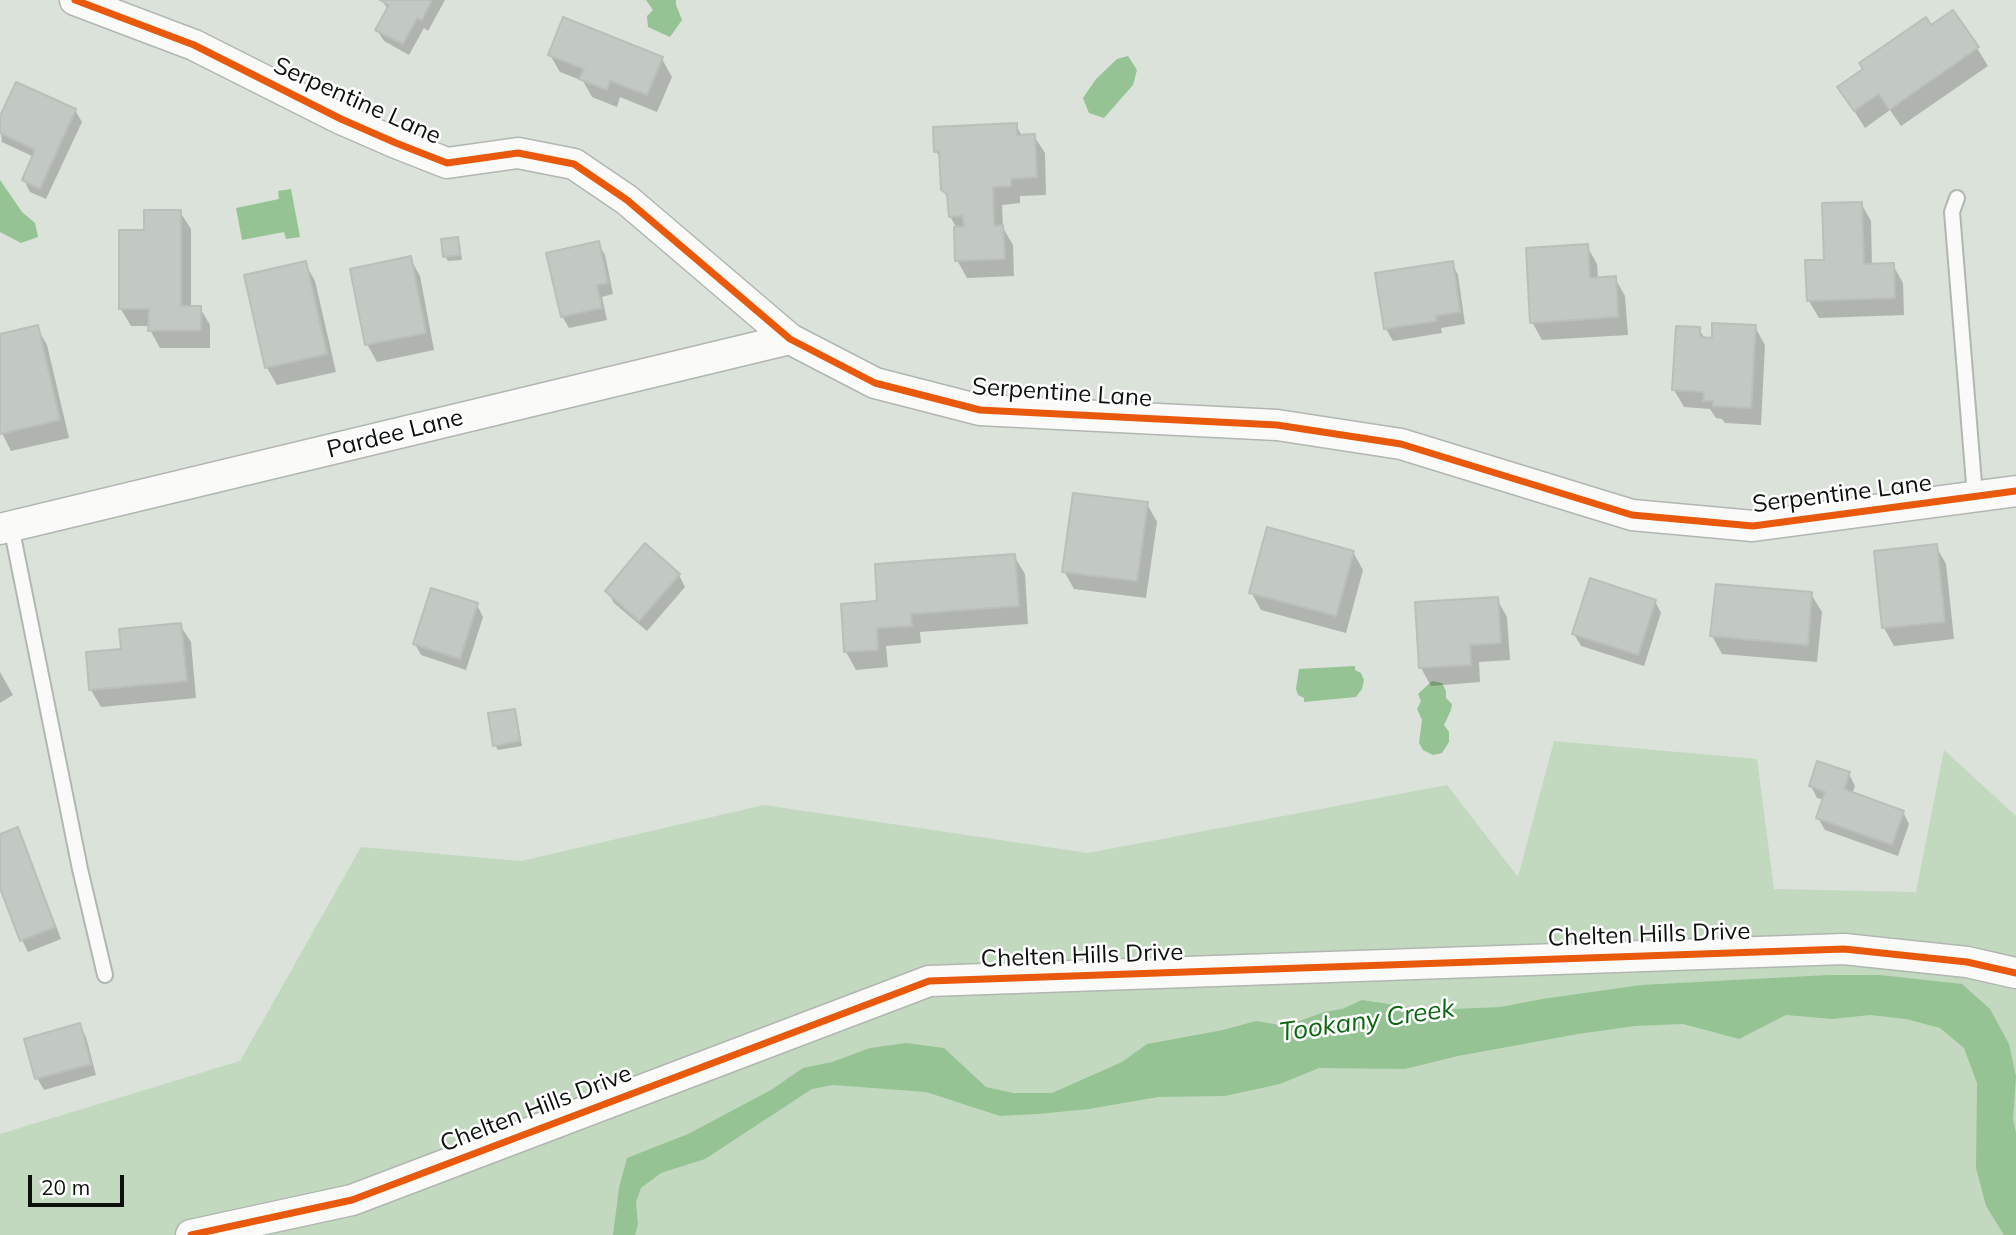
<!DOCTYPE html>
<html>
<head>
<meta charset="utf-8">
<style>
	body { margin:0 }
	#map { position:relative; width:2016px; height:1235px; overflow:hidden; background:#dbe2da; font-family:Mulish,sans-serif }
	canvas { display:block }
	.scale { position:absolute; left:28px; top:1175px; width:96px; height:32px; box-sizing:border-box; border:4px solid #0c110c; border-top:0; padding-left:9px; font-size:21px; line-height:24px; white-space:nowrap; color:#0c110c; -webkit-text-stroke:5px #fff; paint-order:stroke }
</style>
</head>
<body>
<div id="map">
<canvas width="2016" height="1235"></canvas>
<div class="scale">20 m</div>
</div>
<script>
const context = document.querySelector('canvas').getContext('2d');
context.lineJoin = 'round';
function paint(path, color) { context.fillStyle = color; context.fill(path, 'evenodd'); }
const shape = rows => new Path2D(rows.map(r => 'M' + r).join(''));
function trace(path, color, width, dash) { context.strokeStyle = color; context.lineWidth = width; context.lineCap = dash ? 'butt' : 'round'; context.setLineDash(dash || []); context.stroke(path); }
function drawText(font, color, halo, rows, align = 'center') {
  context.font = font + ' Mulish,sans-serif'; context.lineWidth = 5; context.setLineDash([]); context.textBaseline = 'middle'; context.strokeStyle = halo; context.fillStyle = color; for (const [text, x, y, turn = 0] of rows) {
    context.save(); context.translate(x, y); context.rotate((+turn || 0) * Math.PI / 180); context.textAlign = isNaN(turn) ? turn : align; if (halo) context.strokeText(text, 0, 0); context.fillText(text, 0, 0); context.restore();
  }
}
const green = shape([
	[1554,741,1757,759,1774,889,1916,892,1944,750,2016,816,2016,1235,0,1235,0,1134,240,1061,361,847,521,861,764,805,1088,853,1447,785,1518,877]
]);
const water = shape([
	[646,0,676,0,676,5,682,20,670,37,648,27,647,16,653,10],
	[1128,56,1137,70,1133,85,1104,118,1089,113,1083,98,1096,79,1117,59],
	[0,180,22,212,35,223,38,237,21,243,0,232],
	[291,189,300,237,286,239,284,232,242,240,236,208,279,199,278,191],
	[1355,666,1355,670,1361,673,1364,680,1362,689,1356,697,1304,702,1304,698,1298,695,1296,689,1299,669],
	[1432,681,1442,683,1446,691,1446,698,1452,704,1451,710,1444,725,1449,732,1449,742,1442,753,1433,755,1423,750,1419,743,1422,720,1417,709,1421,701,1418,694],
	[1828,975,1880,975,1962,984,1990,1009,2009,1044,2016,1076,2013,1119,2016,1133,2016,1235,2004,1235,1986,1206,1976,1168,1977,1083,1964,1048,1940,1028,1906,1019,1870,1015,1832,1019,1786,1015,1739,1039,1683,1024,1635,1026,1578,1034,1458,1056,1405,1069,1319,1068,1280,1084,1225,1096,1158,1097,1089,1109,1038,1114,1000,1116,926,1092,833,1085,812,1089,705,1159,661,1173,641,1188,636,1202,638,1224,635,1235,613,1235,619,1188,627,1158,688,1134,771,1090,803,1068,832,1062,870,1048,906,1043,944,1048,986,1087,1013,1093,1052,1093,1122,1062,1147,1044,1223,1030,1256,1021,1286,1026,1324,1012,1342,1009,1362,1000,1429,1010,1501,1007,1542,999,1641,985]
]);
const shadow = shape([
	[382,0,445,0,428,31,424,28,409,55,384,41,377,30,388,10],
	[1931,28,1977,48,1988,66,1901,126,1890,110,1865,128,1839,87],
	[550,55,662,59,672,77,657,112,620,97,617,107,592,97,583,81,560,72],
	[75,110,82,122,46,199,30,192,24,180,34,157,2,142,0,120],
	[1016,125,1022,136,1034,136,1045,153,1046,195,1020,196,1020,203,1002,205,1003,228,1013,245,1014,276,967,278,957,260,957,229,950,216,949,201,943,190,941,161,936,151],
	[1861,203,1871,221,1872,266,1893,265,1903,283,1904,315,1819,318,1809,301,1826,261],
	[180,212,191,229,191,308,200,308,210,325,210,348,160,348,150,330,150,326,131,326,121,309,146,232],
	[457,239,460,244,462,260,448,261,445,256],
	[598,243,605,255,613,294,602,297,607,320,569,328,562,316],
	[1587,246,1597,264,1598,279,1615,278,1625,296,1628,335,1542,340,1532,322],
	[410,258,420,276,434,350,377,362,367,344],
	[305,263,315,281,336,372,277,385,267,368,246,276],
	[1452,263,1458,275,1465,324,1441,328,1442,333,1393,341,1386,329,1377,274],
	[37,327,47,345,69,438,11,451,0,429,0,336],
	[1755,327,1765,345,1761,425,1725,423,1722,419,1716,418,1710,409,1684,407,1674,390,1699,329,1705,339,1713,339],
	[1147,504,1157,522,1146,598,1074,589,1064,571],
	[1936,546,1946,564,1954,639,1894,646,1884,628],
	[1353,552,1363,570,1346,633,1261,610,1251,592],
	[1014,556,1025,574,1028,624,920,632,921,643,886,646,888,667,856,670,846,652,843,605,879,603],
	[679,575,685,587,647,631,614,603,607,591],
	[1811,594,1822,612,1817,662,1722,654,1712,636],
	[1497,599,1507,617,1510,660,1479,662,1480,682,1431,686,1421,668,1417,604],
	[1655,601,1661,613,1644,666,1581,646,1574,634],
	[477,605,483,617,466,670,421,655,415,644],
	[180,625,191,642,196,698,101,707,91,690,122,650],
	[0,672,13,695,0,703],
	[514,711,517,716,522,746,498,750,495,745],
	[1849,774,1855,786,1852,794,1903,812,1909,824,1898,856,1825,830,1818,818,1824,800,1817,798,1811,786],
	[17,830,24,841,61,939,28,952,22,940,0,883,0,836],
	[80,1025,86,1037,96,1075,44,1090,37,1078]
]);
const building = shape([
	[380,0,432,0,422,20,417,18,403,44,375,30,389,5,380,0],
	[1953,10,1979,47,1889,110,1879,94,1854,111,1837,87,1863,69,1859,63,1926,17,1931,25,1953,10],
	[563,17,663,57,647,95,610,81,607,90,579,79,584,69,548,55,563,17],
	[16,82,76,109,40,189,22,180,35,150,0,133,0,116,16,82],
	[1017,123,1017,135,1035,134,1037,177,1011,179,1011,186,993,187,994,226,1003,225,1005,259,955,261,954,227,964,227,963,216,949,217,947,194,941,190,939,151,934,152,933,127,1017,123],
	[1862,202,1864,264,1894,263,1895,298,1807,301,1805,260,1824,260,1822,203,1862,202],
	[144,210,181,210,181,306,201,306,201,330,148,331,149,309,119,309,119,230,144,230,144,210],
	[458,237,460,255,443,257,441,239,458,237],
	[599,241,608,283,597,285,602,308,561,317,546,253,599,241],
	[1588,244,1590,278,1616,276,1618,317,1530,323,1526,248,1588,244],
	[411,256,426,333,365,345,350,269,411,256],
	[306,261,327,354,265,368,244,275,306,261],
	[1453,261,1460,312,1436,316,1437,321,1384,329,1375,273,1453,261],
	[1712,323,1756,325,1751,408,1713,406,1713,401,1703,401,1704,392,1672,390,1676,326,1700,327,1700,337,1712,338,1712,323],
	[38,325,60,420,0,434,0,334,38,325],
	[1073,493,1148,502,1137,581,1062,572,1073,493],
	[1267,527,1354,551,1336,616,1249,593,1267,527],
	[645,543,680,574,639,621,605,591,645,543],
	[1937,544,1945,622,1882,628,1874,551,1937,544],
	[1015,554,1019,606,911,614,912,626,877,628,878,650,844,652,841,604,877,601,875,564,1015,554],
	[1590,578,1656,600,1638,655,1572,634,1590,578],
	[1716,584,1812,592,1808,645,1710,636,1716,584],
	[431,588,478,603,460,659,413,644,431,588],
	[1498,597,1501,643,1470,645,1471,665,1419,668,1415,602,1498,597],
	[181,623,187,681,89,690,86,652,121,649,119,629,181,623],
	[515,709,520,741,493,746,488,713,515,709],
	[1817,761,1850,772,1844,789,1904,811,1892,845,1816,818,1825,792,1809,786,1817,761],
	[18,827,55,927,20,941,0,888,0,834,18,827],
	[80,1023,91,1064,35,1079,24,1039,80,1023]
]);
const service = shape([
	[1957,198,1952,212,1975,496],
	[11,526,80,869,105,975]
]);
const minor = shape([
	[75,0,194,45,341,119,396,143,447,163,518,153,574,164,627,200,790,339,875,383,980,410,1277,425,1401,444,1632,515,1753,526,2016,491],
	[0,529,790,339],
	[191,1235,352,1200,929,981,1844,949,1967,962,2016,973]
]);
const cycleway = shape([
	[75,0,194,45,341,119,396,143,447,163,518,153,574,164,627,200,790,339,875,383,980,410,1277,425,1401,444,1632,515,1753,526,2016,491],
	[191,1235,352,1200,929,981,1844,949,1967,962,2016,973]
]);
const streetNames = [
	["Serpentine Lane",357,101,24],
	["Serpentine Lane",1062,393,4],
	["Pardee Lane",395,434,-14],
	["Serpentine Lane",1842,494,-7],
	["Chelten Hills Drive",1649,935,-2],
	["Chelten Hills Drive",1082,956,-2],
	["Chelten Hills Drive",536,1109,-21]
];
const waterNames = [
	["Tookany Creek",1367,1021,-8]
];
paint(green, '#c2d9c0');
paint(water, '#95c393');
paint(shadow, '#0003');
paint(building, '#c2c8c2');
trace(building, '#babfb9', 2);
trace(service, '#b1b6b0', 18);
trace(minor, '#b1b6b0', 33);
trace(service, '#fafbf9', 14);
trace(minor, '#fafbf9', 30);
trace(cycleway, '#e8590c', 7);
drawText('24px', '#0c110c', '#fff', streetNames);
drawText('italic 26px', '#09670f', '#fff', waterNames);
</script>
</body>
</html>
